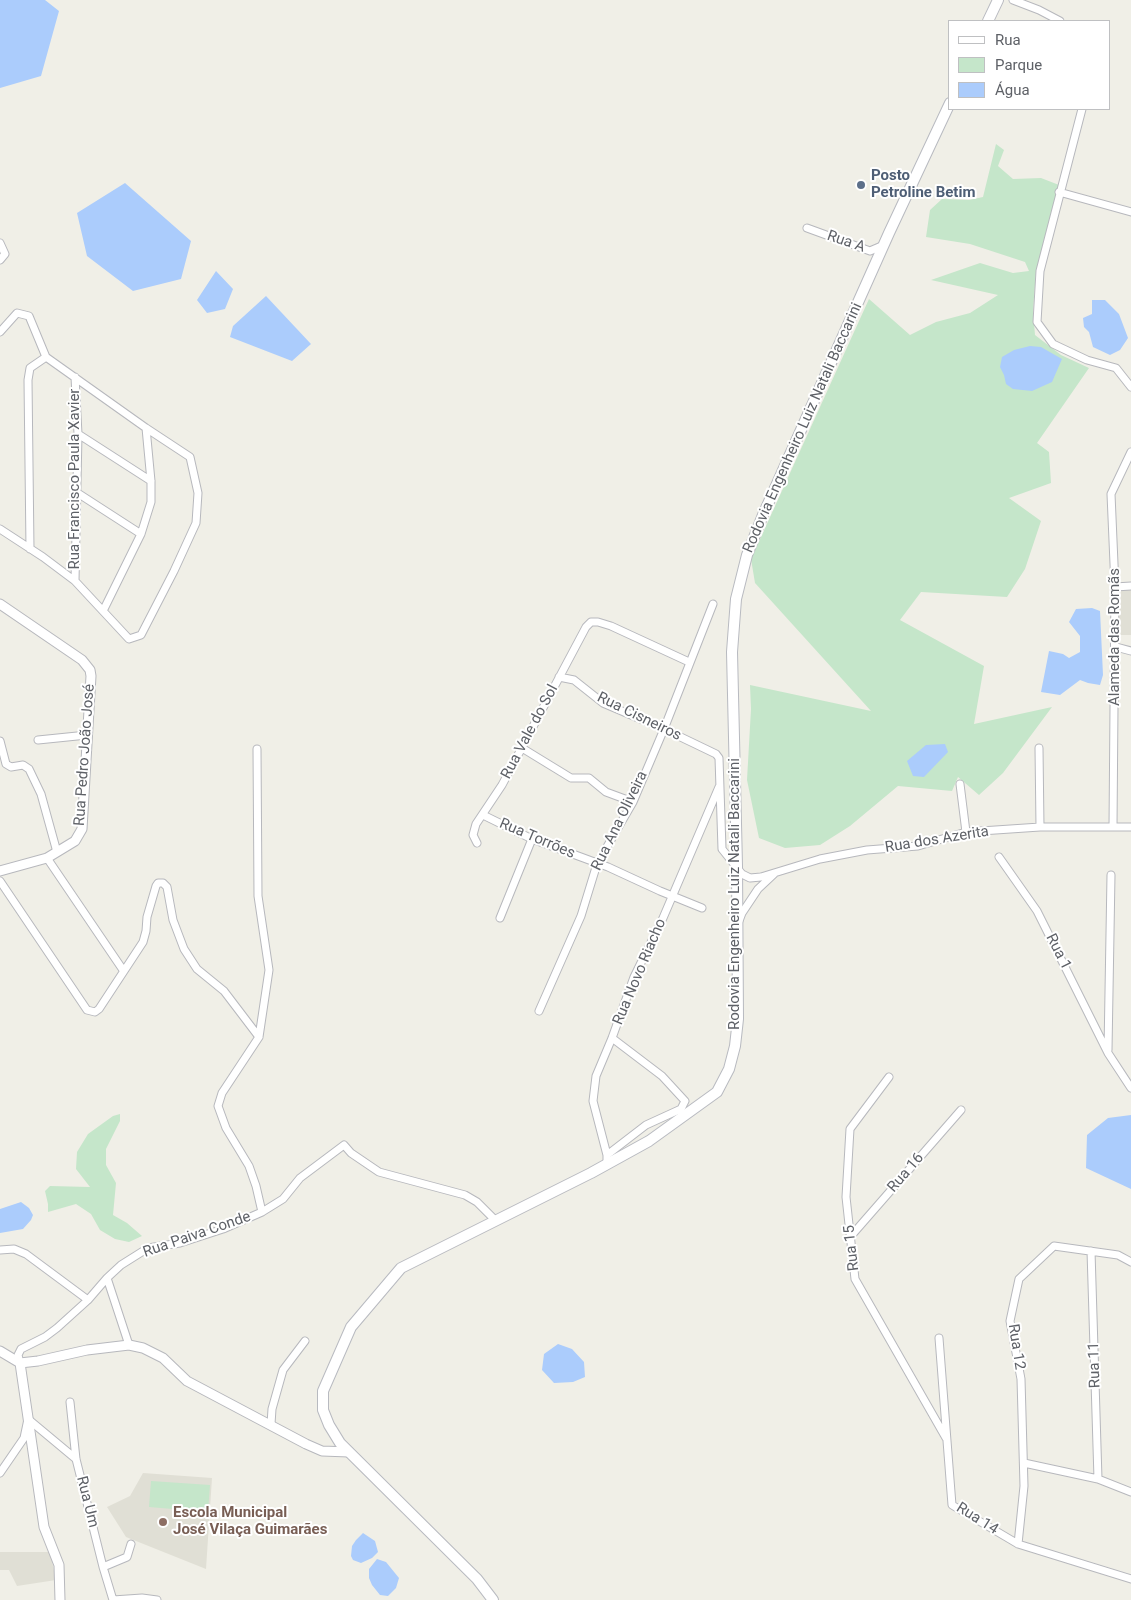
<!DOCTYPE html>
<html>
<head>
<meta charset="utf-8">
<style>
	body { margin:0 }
	#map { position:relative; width:1131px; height:1600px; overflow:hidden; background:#f0efe7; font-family:Roboto,sans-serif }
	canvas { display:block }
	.legend { position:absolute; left:948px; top:20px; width:162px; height:90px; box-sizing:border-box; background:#fff; border:1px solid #bfc0c2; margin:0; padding:6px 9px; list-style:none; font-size:15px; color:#5e6167 }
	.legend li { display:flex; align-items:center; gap:10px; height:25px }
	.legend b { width:25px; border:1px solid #bfc0c2 }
</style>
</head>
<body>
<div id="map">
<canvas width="1131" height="1600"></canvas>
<ul class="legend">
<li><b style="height:6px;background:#fff"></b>Rua</li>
<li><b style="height:14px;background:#c5e6ca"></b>Parque</li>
<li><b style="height:14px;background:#abccfc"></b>Água</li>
</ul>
</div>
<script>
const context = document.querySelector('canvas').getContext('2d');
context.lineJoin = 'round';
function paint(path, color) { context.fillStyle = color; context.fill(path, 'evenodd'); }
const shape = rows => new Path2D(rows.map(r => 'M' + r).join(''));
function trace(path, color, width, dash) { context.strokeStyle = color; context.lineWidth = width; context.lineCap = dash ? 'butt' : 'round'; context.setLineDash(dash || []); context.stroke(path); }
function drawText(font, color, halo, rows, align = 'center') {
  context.font = font + ' Roboto,sans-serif'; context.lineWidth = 4; context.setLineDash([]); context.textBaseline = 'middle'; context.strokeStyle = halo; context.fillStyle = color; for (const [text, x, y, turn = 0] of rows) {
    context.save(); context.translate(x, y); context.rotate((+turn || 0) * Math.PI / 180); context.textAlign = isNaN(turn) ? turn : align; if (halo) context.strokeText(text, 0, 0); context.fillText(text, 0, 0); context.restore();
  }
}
const education = shape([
	[1121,589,1131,589,1131,635,1118,635],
	[143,1473,212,1478,206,1569,126,1537,107,1507,130,1496],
	[0,1552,50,1552,56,1580,17,1586,9,1570,0,1570]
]);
const green = shape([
	[996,144,1004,150,998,166,1013,179,1041,178,1059,185,1036,271,1033,311,1035,335,1061,355,1089,368,1037,443,1049,452,1051,483,1009,498,1041,521,1025,569,1007,597,921,592,900,620,984,666,974,724,1052,707,1003,773,979,795,958,777,952,791,898,786,850,826,820,845,785,848,759,838,747,780,751,709,750,685,871,711,755,583,751,559,869,299,910,335,936,322,970,313,998,295,931,280,980,263,1013,273,1029,271,1025,262,970,244,926,237,930,210,942,199,969,200,983,197],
	[120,1114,120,1121,106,1149,106,1165,116,1183,113,1215,127,1223,142,1236,129,1242,115,1239,100,1230,91,1214,76,1204,48,1212,48,1204,45,1191,50,1186,90,1187,76,1169,77,1152,88,1134,113,1116],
	[151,1481,210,1485,208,1512,149,1507]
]);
const water = shape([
	[0,0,45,0,59,11,41,76,0,88],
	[125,183,191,241,181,279,133,291,87,256,77,213],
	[216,271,233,289,225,309,207,313,197,300],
	[266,296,311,344,292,361,230,337,233,326],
	[1092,300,1105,300,1119,314,1128,338,1120,350,1110,355,1093,347,1089,332,1084,327,1083,318,1092,314],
	[1030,346,1041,347,1062,359,1052,382,1032,391,1013,389,1006,384,1004,375,1000,367,1002,357,1014,350],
	[1092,608,1100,611,1103,675,1100,685,1088,683,1080,680,1060,695,1041,692,1049,651,1063,654,1069,658,1080,652,1080,636,1069,622,1076,609],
	[945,744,948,752,924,777,913,776,907,761,926,745],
	[1131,1115,1131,1189,1086,1168,1087,1135,1108,1118],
	[21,1202,29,1208,33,1215,31,1220,23,1229,0,1233,0,1209],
	[558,1344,572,1349,584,1362,585,1377,573,1382,554,1383,542,1370,544,1354],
	[363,1533,375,1541,378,1552,372,1558,361,1563,353,1560,351,1556,352,1546,356,1540],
	[377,1559,386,1562,399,1578,396,1588,388,1596,380,1595,372,1585,369,1578,369,1569]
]);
const minor = shape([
	[1013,0,1039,10,1060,21],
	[1082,109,1040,271,1037,322,1053,344,1087,360,1116,368,1131,387],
	[1059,192,1131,212],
	[807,228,870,251,884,245],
	[0,243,5,254,0,260],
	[0,332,17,313,29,316,46,357,146,428,190,457,198,493,196,523,174,571,141,635,129,639,75,581,43,557,0,529],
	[75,377,78,434,75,581],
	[78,434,151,481],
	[76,492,141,534],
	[30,549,28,380,30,368,46,357],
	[1115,587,1131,586],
	[103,611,141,534,151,502,151,481,146,428],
	[1116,647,1131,651],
	[559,677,574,680,603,703,664,729,716,754,719,758,722,849,742,874,750,878,761,877,820,859,867,850,918,846,966,832,1040,827,1131,827],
	[38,740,87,735],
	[0,741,6,764,11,767,23,765,29,769,41,794,57,852],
	[522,748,571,778,589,778,606,792,633,802],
	[1039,748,1040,827],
	[257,749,258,896,269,970,259,1037,222,1093,218,1106,226,1128,249,1166,256,1186,262,1212],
	[960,784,966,832],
	[483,815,532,839,608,867,660,891,702,908],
	[1113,827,1115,587,1111,494,1131,452],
	[477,843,473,835,476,824,502,785,586,627,591,622,598,622,611,626,689,662],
	[999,857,1037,911,1108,1053,1131,1088],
	[47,858,123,970],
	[0,881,87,1010,95,1012,99,1009,143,942,146,931,147,917,156,886,158,883,163,883,167,887,173,920,184,949,197,969,224,991,259,1037],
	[500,918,532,839],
	[739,921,742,913,758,889,774,874],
	[539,1011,581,916,597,864,633,802,664,729,713,604],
	[1108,1050,1111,875],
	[889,1077,850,1129,846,1197,855,1279,946,1438],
	[607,1155,646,1125,681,1109,685,1101,662,1076,612,1038],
	[607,1164,607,1155,593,1101,596,1076,612,1038,634,977,663,918,719,787],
	[851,1236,961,1110],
	[0,1250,14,1249,26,1254,88,1300],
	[1091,1251,1098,1479],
	[107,1278,129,1345],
	[939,1338,952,1505,1018,1544,1131,1579],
	[20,1363,18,1355,21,1349,45,1337,57,1328,88,1300,107,1278,121,1265,148,1248,180,1243,223,1229,262,1212,283,1199,300,1178,344,1145,351,1153,379,1172,465,1195,477,1202,495,1220],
	[70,1402,76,1459,103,1567,113,1600],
	[271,1424,272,1409,283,1370,305,1341],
	[1024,1463,1098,1479,1131,1492],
	[0,1473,24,1438,28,1419,76,1459],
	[1018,1544,1024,1486,1021,1379,1010,1321,1019,1279,1054,1246,1118,1255,1131,1262],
	[103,1567,127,1557,131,1544],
	[113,1600,142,1598,157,1600]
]);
const tertiary = shape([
	[0,604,82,660,90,670,91,676,82,829,75,841,47,858,0,871],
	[0,1351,20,1363,44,1527,59,1565,60,1600],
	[20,1363,38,1361,87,1350,129,1345,143,1348,163,1358,187,1381,306,1444,322,1451,349,1452]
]);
const secondary = shape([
	[988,21,998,0],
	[493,1600,477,1579,340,1443,329,1425,323,1410,323,1391,351,1327,401,1268,591,1173,649,1141,717,1092,729,1069,735,1046,738,1019,737,866,732,652,736,599,747,555,763,515,889,233,950,103]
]);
const markers = [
	[861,185,5,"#5c6f8a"],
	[163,1522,5,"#8d6e63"]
];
const serviceNames = [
	["Posto",871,176],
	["Petroline Betim",871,193]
];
const streetNames = [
	["Rua A",846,242,19],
	["Rodovia Engenheiro Luiz Natali Baccarini",803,428,-66],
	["Rua Francisco Paula Xavier",75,479,-90],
	["Alameda das Romãs",1115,637,-90],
	["Rua Cisneiros",639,717,26],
	["Rua Vale do Sol",530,732,-62],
	["Rua Pedro João José",85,755,-86],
	["Rua Ana Oliveira",620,821,-64],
	["Rua Torrões",537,839,23],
	["Rua dos Azerita",937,840,-9],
	["Rodovia Engenheiro Luiz Natali Baccarini",735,894,-90],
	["Rua 1",1058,952,63],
	["Rua Novo Riacho",640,972,-67],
	["Rua 16",906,1173,-49],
	["Rua Paiva Conde",197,1235,-19],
	["Rua 15",852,1248,-96],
	["Rua 12",1016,1347,81],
	["Rua 11",1095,1365,-92],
	["Rua Um",87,1502,76],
	["Rua 14",977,1519,32]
];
const educationNames = [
	["Escola Municipal",173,1513],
	["José Vilaça Guimarães",173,1530]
];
paint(education, '#e0dfd5');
paint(green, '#c5e6ca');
paint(water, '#abccfc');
trace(minor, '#b7b8bd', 9);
trace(tertiary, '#b7b8bd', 11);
trace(secondary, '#b8bac0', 12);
trace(minor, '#fff', 7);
trace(tertiary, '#fff', 9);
trace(secondary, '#fff', 10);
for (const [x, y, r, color] of markers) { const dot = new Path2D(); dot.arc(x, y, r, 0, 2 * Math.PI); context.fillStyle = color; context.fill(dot); trace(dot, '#fff', 2); }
drawText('bold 15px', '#4e5e75', '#fff', serviceNames, 'left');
drawText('15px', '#5e6167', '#fff', streetNames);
drawText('bold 15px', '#785e54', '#fff', educationNames, 'left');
</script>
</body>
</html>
